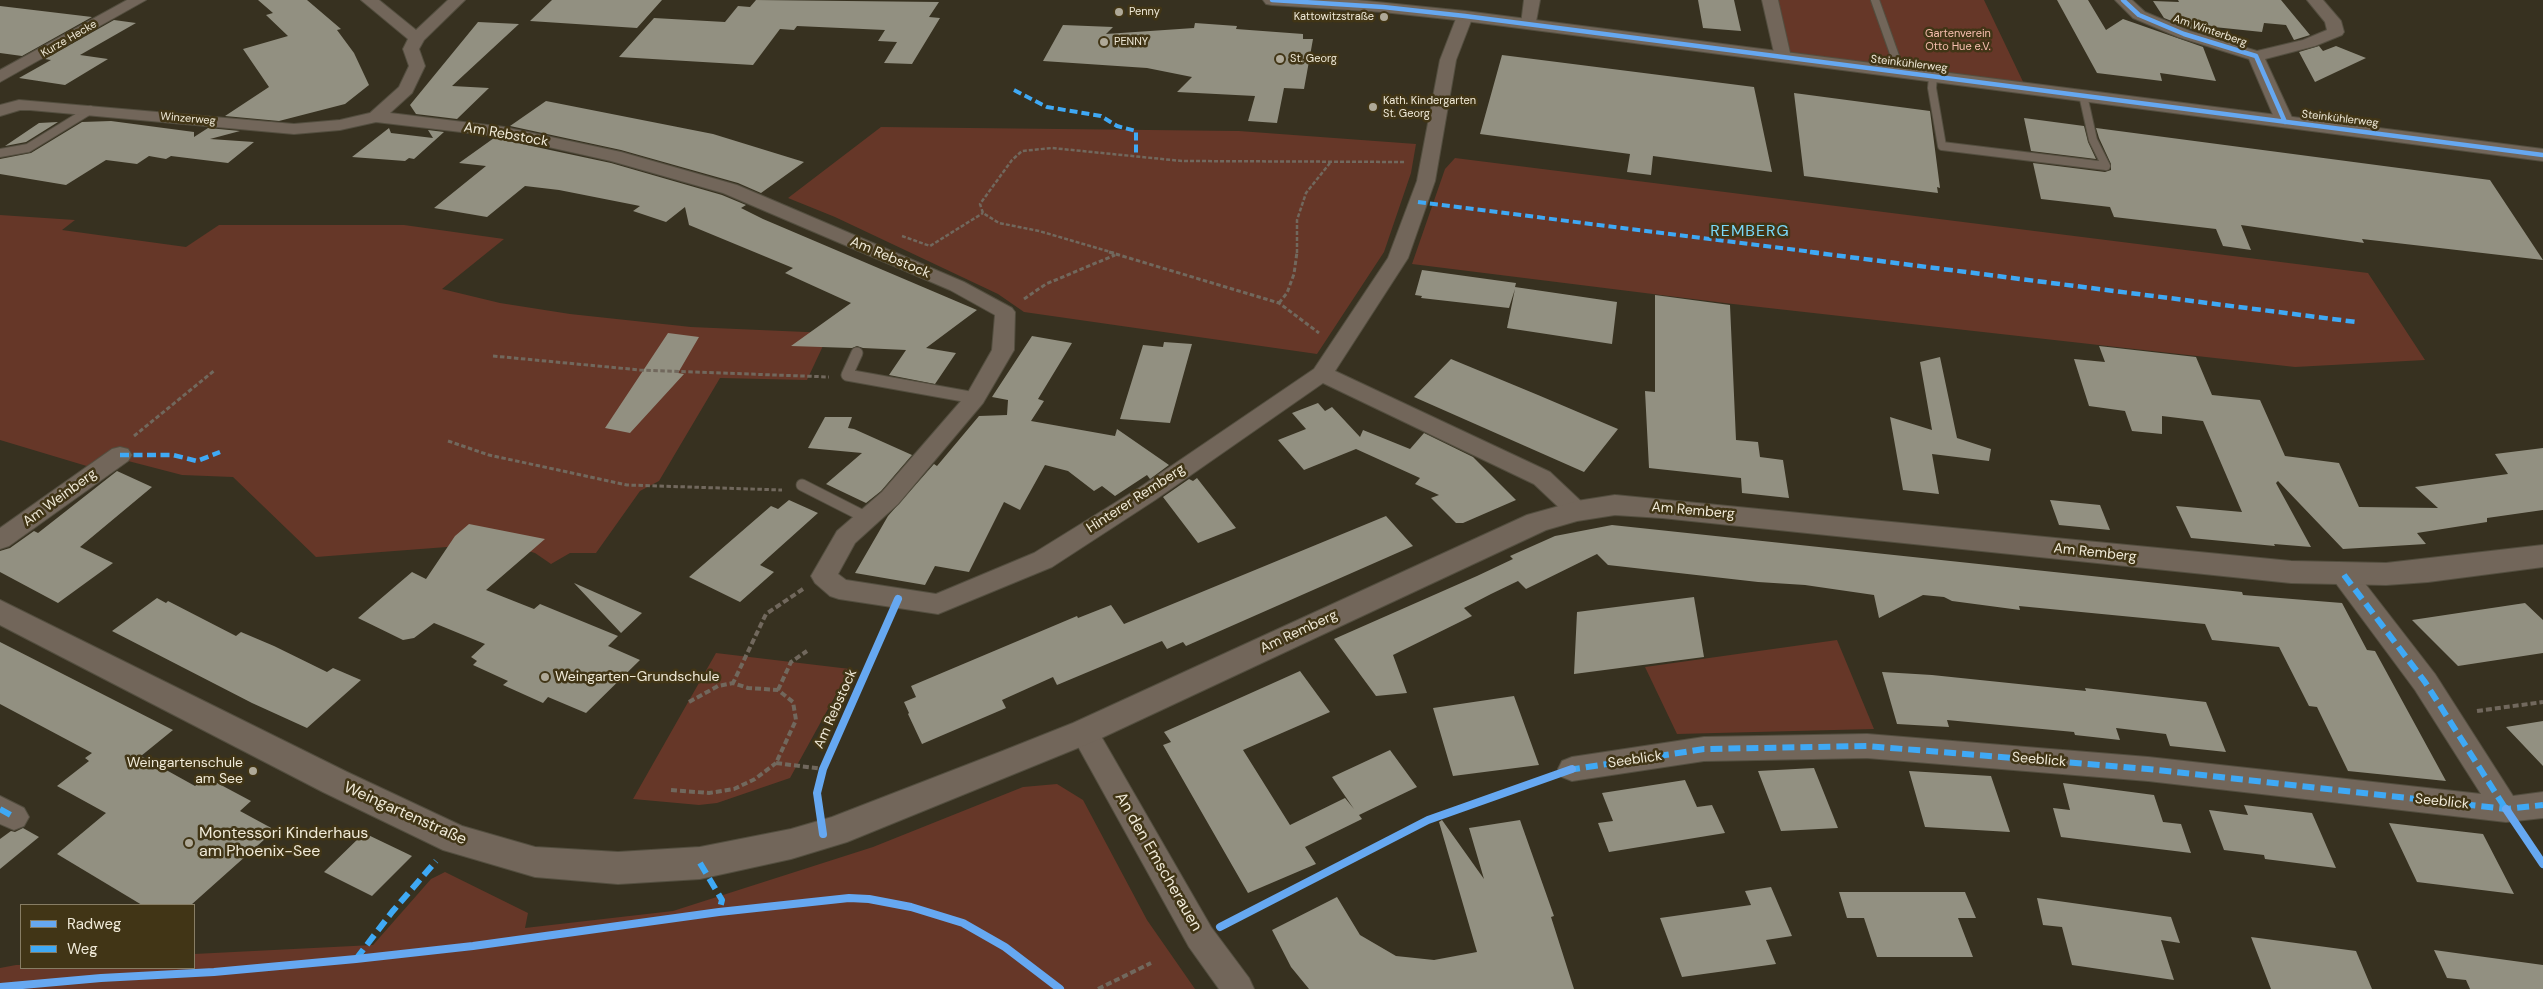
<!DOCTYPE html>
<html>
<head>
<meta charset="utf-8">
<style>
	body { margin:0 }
	#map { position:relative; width:2543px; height:989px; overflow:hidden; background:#373120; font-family:"DM Sans",sans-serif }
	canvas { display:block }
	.legend { position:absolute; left:20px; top:904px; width:175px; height:65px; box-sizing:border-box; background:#413516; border:1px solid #877d64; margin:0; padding:6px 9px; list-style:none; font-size:15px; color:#f0ead8 }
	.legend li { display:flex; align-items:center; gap:10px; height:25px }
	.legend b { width:25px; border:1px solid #877d64 }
</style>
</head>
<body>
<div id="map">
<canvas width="2543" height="989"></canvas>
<ul class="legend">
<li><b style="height:6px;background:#66a8f1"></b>Radweg</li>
<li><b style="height:6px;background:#3fa9f5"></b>Weg</li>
</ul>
</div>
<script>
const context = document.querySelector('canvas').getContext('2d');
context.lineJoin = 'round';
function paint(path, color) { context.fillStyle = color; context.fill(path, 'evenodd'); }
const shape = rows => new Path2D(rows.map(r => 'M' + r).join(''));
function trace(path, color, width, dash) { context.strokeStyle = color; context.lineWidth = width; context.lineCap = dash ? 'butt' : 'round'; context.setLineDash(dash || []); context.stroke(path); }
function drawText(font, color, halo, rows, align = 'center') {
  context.font = font + ' "DM Sans",sans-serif'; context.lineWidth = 5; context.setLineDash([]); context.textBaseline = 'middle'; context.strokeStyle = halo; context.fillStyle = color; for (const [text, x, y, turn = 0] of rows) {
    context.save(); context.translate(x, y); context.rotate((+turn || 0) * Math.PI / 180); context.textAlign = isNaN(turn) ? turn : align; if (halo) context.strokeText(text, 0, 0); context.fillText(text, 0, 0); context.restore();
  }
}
const green = shape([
	[1769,0,1984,0,2026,88,1783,57],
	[881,127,1239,131,1416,144,1411,173,1384,252,1317,354,1024,312,998,294,835,217,788,198],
	[1455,158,2368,273,2425,360,2295,367,1733,304,1412,264,1445,169],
	[0,215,75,220,62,230,186,247,219,225,404,225,504,239,442,289,500,303,570,314,691,327,829,333,807,380,720,378,659,481,640,491,596,553,570,553,551,564,535,553,511,546,473,545,316,557,233,477,182,475,105,455,90,467,0,440],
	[1837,640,1874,729,1677,734,1645,667],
	[716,653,850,669,790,778,717,803,699,805,633,799],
	[1057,784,1083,800,1147,920,1195,989,0,989,0,968,16,965,21,965,21,968,194,968,194,954,373,945,431,879,445,872,528,913,525,928,673,911,873,847,1023,787]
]);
const building = shape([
	[258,0,307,0,341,29,337,30,354,53,369,85,345,104,279,121,225,116,269,87,243,49,288,36,266,15,273,13],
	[552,0,662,0,637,28,530,21],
	[756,0,939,2,929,17,940,18,912,64,884,63,897,42,878,41,885,30,797,26,794,30,780,29,753,65,619,57,654,18,725,22,738,6,750,7],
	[1698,0,1734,0,1741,31,1703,28],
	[2057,0,2088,0,2106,30,2123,19,2203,47,2216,81,2160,73,2162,81,2097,73],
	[2178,0,2281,0,2310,35,2294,40,2286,25,2264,23,2262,32,2195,25,2193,22,2197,31,2164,18,2153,1,2179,2],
	[0,6,92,17,22,56,0,53],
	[114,20,136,23,80,55,108,59,65,85,19,78,51,60,45,59],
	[478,22,519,24,452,86,489,88,457,119,416,114,410,105],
	[1195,23,1237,26,1236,29,1303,34,1303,39,1313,39,1304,89,1284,88,1277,123,1248,121,1255,96,1177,92,1192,77,1147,68,1043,61,1063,25,1113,27,1106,34,1194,28],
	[2319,46,2323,51,2336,46,2366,58,2315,82,2299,52],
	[1502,55,1754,87,1772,172,1653,156,1651,175,1627,172,1630,154,1480,134],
	[1794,93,1930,111,1940,188,1937,187,1938,193,1804,176],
	[546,101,713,134,804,162,761,193,738,183,621,150,510,126],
	[2024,118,2084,126,2088,142,2096,159,2031,151],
	[111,121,194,132,194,137,208,128,240,131,210,139,254,142,228,163,171,156,166,159,149,156,137,164,106,160,66,185,0,174,0,159,31,153,82,122],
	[58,122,26,142,5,146,39,123],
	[389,128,391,133,433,138,428,130,444,132,414,159,409,158,405,161,352,157],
	[2096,128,2490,180,2543,260,2362,239,2364,243,2241,225,2251,250,2223,246,2216,229,2114,217,2110,207,2041,199,2033,163,2105,172,2111,170,2111,164,2099,138],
	[494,138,611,163,722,195,746,205,741,208,763,219,977,310,926,348,956,353,935,384,889,375,906,350,863,348,857,346,852,348,791,346,851,303,785,273,793,268,689,225,685,207,666,222,633,211,640,206,559,190,525,186,487,217,434,208,486,166,459,163],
	[1422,270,1516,283,1515,287,1617,302,1612,344,1507,328,1515,289,1509,308,1421,298,1422,296,1415,295],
	[1655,295,1730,305,1736,440,1758,442,1760,457,1783,460,1789,498,1742,493,1741,478,1649,468,1645,391,1655,392],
	[668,333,699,337,678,373,684,374,630,433,605,428],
	[1032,336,1072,343,1038,399,1044,401,1031,421,1115,436,1117,429,1169,465,1150,479,1147,475,1115,496,1102,486,1094,491,1068,471,1045,465,1020,510,1004,502,969,572,935,566,925,585,855,573,888,516,934,464,937,466,979,416,1007,415,1008,400,992,397],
	[1164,342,1192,344,1170,423,1120,419,1143,345,1163,347],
	[2099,346,2196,357,2212,395,2260,400,2285,456,2339,463,2359,507,2438,508,2415,487,2508,474,2495,454,2543,448,2543,510,2487,518,2487,522,2417,533,2426,544,2343,549,2278,481,2276,483,2311,547,2274,544,2275,546,2191,538,2176,506,2242,512,2203,421,2162,416,2162,434,2132,431,2125,411,2089,406,2074,359,2105,362],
	[1940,357,1957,438,1991,449,1989,461,1932,454,1939,494,1903,490,1890,417,1932,430,1920,362],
	[1451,359,1538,395,1618,429,1584,472,1414,397],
	[1318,403,1325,411,1332,407,1360,437,1363,430,1410,449,1424,433,1473,457,1516,500,1463,523,1456,523,1431,498,1439,495,1415,484,1420,478,1356,449,1304,470,1278,440,1306,429,1292,413],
	[825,417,852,417,848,428,854,429,912,455,881,491,866,503,826,484,862,453,808,448],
	[117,471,152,487,80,547,113,563,58,603,0,572,0,551,10,548,34,531,38,533],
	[1197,478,1236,528,1198,543,1163,497,1189,479,1193,481],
	[789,500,818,513,760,565,774,572,740,602,689,577,771,506,778,509],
	[2050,500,2100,505,2110,530,2059,525],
	[1386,516,1413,546,1186,646,1183,642,1167,649,1162,641,1057,685,1053,677,1002,700,1006,708,922,744,908,714,909,713,904,702,916,697,911,686,1077,616,1078,618,1111,605,1124,624],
	[469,524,545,539,486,590,534,609,540,604,618,636,608,646,640,660,586,713,548,697,543,703,503,685,508,681,473,665,477,661,471,657,485,644,434,623,414,638,403,640,358,618,412,572,426,579,455,536],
	[1612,525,2242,592,2243,595,2342,603,2367,650,2375,651,2446,781,2348,771,2317,707,2309,706,2279,647,2212,640,2205,624,2019,606,2020,610,1952,601,1944,597,1923,595,1879,618,1874,595,1805,585,1758,582,1608,565,1597,554,1526,589,1518,581,1491,594,1464,608,1472,616,1393,655,1407,693,1376,696,1334,639,1477,576,1513,559,1510,556,1555,536],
	[574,583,642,613,621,633],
	[1694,597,1704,657,1574,674,1577,612],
	[157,598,166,603,168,601,236,636,241,632,274,646,327,672,333,668,361,680,307,728,252,703,112,631],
	[2525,603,2543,620,2543,653,2458,666,2412,620],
	[0,642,173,730,141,756,195,786,206,777,251,801,240,811,275,830,191,905,142,905,57,854,106,813,57,786,89,761,85,758,92,753,0,704],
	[1300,671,1330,712,1243,750,1290,825,1345,798,1354,809,1332,777,1390,750,1417,787,1359,815,1362,819,1305,847,1316,864,1248,893,1163,745,1171,742,1164,732],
	[1882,672,1932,675,2086,691,2085,688,2206,702,2226,752,2170,746,2166,734,2116,728,2120,740,2075,735,2074,732,1947,720,1949,727,1897,724],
	[1514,696,1539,765,1453,776,1433,708],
	[2543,721,2543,766,2506,727],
	[1814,768,1838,828,1781,831,1758,771],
	[1909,771,1991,776,2010,832,1925,827],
	[1685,780,1697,807,1712,805,1725,833,1609,852,1598,823,1613,821,1602,793],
	[2063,783,2154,795,2163,822,2181,824,2191,853,2061,837,2053,808,2070,810],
	[2244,805,2312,813,2336,868,2265,859,2264,855,2224,850,2209,810,2248,815],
	[1442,820,1484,879,1469,828,1520,820,1554,916,1551,917,1574,989,1309,989,1291,967,1272,930,1337,897,1360,935,1396,956,1434,960,1477,952,1439,822],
	[2389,823,2483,834,2514,894,2417,882],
	[23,828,39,837,0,869,0,839,11,831,15,832],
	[364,833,412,856,372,896,324,872],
	[1771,887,1792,936,1766,940,1776,964,1682,977,1660,918,1751,905,1745,891],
	[1839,892,1965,892,1976,918,1958,918,1973,957,1877,957,1864,918,1847,918],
	[2037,898,2171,917,2180,943,2161,940,2174,980,2072,965,2062,927,2043,925],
	[2251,937,2356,951,2372,989,2271,989],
	[2434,950,2543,965,2543,989,2470,989,2466,980,2447,978]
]);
const pathFar2 = shape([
	[902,236,930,246,983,213],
	[1114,253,1039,231,999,223,983,213,980,204,1012,160,1022,151,1052,148,1182,161,1404,162],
	[1297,253,1297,220,1306,193,1330,163]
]);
const pathFar1 = shape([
	[1109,252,1279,303,1319,333],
	[1024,299,1046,284,1115,255],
	[1279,303,1287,293,1294,274,1297,252],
	[493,356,640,370,829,377],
	[134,436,215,370],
	[448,441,489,455,627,485,782,490]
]);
const path = shape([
	[803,589,766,614,733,683,748,688,778,690,793,702,796,720,776,763,823,769],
	[778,690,791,662,807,651],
	[689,702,718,686,733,683],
	[2477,711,2543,702],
	[671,790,709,793,734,789,755,779,776,763],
	[1098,989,1151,963]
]);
const serviceFar1 = shape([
	[1875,0,1901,73],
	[1933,77,1932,88,1942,146,2106,166,2093,140,2083,95],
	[0,153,28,148,90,110]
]);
const service = shape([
	[857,353,847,375,975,398],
	[802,485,867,518]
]);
const minor = shape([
	[127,0,146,0,0,82,0,70,127,0],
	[361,0,379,0,416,30,448,0,465,0,424,40,419,49,425,66,412,93,390,113,504,127,621,152,737,185,964,282,1012,308,1015,312,1014,350,983,403,898,504,855,543,838,574,846,580,936,594,1034,553,1139,488,1314,369,1388,258,1417,181,1440,60,1457,16,1459,13,1471,13,1473,16,1456,60,1435,181,1408,258,1335,371,1550,472,1585,505,1589,511,1585,517,1577,520,1569,517,1534,484,1323,383,1155,500,1052,567,938,614,839,599,830,596,815,583,811,576,837,531,882,492,967,394,992,350,995,315,950,290,723,193,611,161,504,137,376,122,340,130,294,134,30,110,20,110,0,116,0,105,19,100,294,124,340,120,370,113,399,87,409,66,403,49,408,39,361,0],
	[1524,0,1540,0,1535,27,1523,27,1521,24,1524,0],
	[1762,0,1778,0,1791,57,1789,60,1777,60,1775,57,1762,0],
	[2115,0,2132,0,2145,12,2190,31,2257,51,2303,40,2327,30,2325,22,2307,0,2323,0,2341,21,2344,32,2342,35,2315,46,2265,59,2294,122,2291,126,2285,127,2279,126,2276,122,2249,59,2178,37,2133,18,2115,0],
	[120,447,128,449,132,455,128,461,9,546,0,549,0,528,112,449,120,447],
	[2344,566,2353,568,2435,674,2513,796,2543,792,2543,818,2506,822,2148,781,1867,758,1704,761,1572,781,1562,777,1558,769,1562,761,1572,757,1704,737,1867,734,2148,757,2481,794,2415,690,2335,582,2331,575,2335,568,2344,566],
	[1084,721,1094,724,1211,927,1249,978,1254,989,1219,989,1189,947,1070,732,1074,724,1084,721],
	[0,796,24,808,29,817,24,826,14,830,0,824,0,796]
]);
const tertiary = shape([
	[1263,0,1357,0,1465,11,2543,149,2543,161,1465,21,1383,12,1272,5,1266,4,1263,0],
	[1615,495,2291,561,2386,563,2543,545,2543,567,2428,582,2386,585,2291,583,1662,518,1615,515,1577,521,1546,530,1095,741,847,842,791,859,700,879,618,884,535,877,443,850,323,792,0,625,0,600,347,772,462,826,535,847,618,852,700,847,791,829,832,817,1000,752,1073,723,1527,515,1577,501,1615,495]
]);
const quietFar2 = shape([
	[1014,90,1047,107,1101,116,1117,126,1136,131,1136,156],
	[1418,202,1820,253]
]);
const quietFar1 = shape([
	[1810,252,2356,322],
	[120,455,173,455,197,461,220,452],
	[2344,575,2345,577]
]);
const quiet = shape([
	[2344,575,2425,682,2507,811],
	[1568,770,1704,749,1867,746,2148,769,2506,809,2543,805],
	[0,809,14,817],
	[700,863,722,900,719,912],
	[356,959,392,912,436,861]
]);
const cyclewayFar1 = shape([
	[1272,0,1383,7,1465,16,2543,155],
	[2123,0,2139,15,2184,34,2256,56,2285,122]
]);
const cycleway = shape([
	[2506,809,2543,864],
	[823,834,817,793,823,769,898,599],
	[1220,927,1428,820,1572,769],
	[0,987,101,978,214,972,356,959,473,946,719,912,849,898,869,899,911,907,963,923,1005,947,1060,989]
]);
const markers = [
	[1119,12,5,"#afa998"],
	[1384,17,5,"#afa998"],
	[1104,42,5,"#afa998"],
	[1280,59,5,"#afa998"],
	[1373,107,5,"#afa998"],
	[545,677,5,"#afa998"],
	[253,771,5,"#afa998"],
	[189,843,5,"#afa998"]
];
const farPoinames = [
	["Penny",1129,12],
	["Kattowitzstraße",1374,17,"right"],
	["PENNY",1114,42],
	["St. Georg",1290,59],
	["Kath. Kindergarten",1383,101],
	["St. Georg",1383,114]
];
const farStreetnames = [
	["Am Winterberg",2210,31,19],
	["Kurze Hecke",69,39,-30],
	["Steinkühlerweg",1909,64,7],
	["Winzerweg",188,119,5],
	["Steinkühlerweg",2340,119,7]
];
const farParknames = [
	["Gartenverein",1958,34],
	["Otto Hue e.V.",1958,47]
];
const streetNames = [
	["Am Rebstock",506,135,10],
	["Am Rebstock",890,258,23],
	["Am Weinberg",60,498,-36],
	["Hinterer Remberg",1136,499,-33],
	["Am Remberg",1693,511,5],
	["Am Remberg",2095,553,6],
	["Am Remberg",1299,632,-25],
	["Am Rebstock",836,709,-66],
	["Seeblick",1635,760,-8],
	["Seeblick",2039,760,5],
	["Seeblick",2442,802,6]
];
const poiNames = [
	["Weingarten-Grundschule",555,677],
	["Weingartenschule",243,763,"right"],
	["am See",243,779,"right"]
];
const quarterNames = [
	["REMBERG",1750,232]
];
const nearStreetnames = [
	["Weingartenstraße",405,814,24],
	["An den Emscherauen",1158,862,60]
];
const nearPoinames = [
	["Montessori Kinderhaus",199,834],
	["am Phoenix-See",199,852]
];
paint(green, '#663728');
paint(building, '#929081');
trace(serviceFar1, '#534e3f', 10);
trace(service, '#534e3f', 13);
trace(minor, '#534e3f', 2);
trace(tertiary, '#534e3f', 2);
trace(pathFar2, '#71685d', 2.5, [4, 2]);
trace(pathFar1, '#71685d', 3, [4.5, 2.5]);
trace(path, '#71685d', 4, [6, 3]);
trace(serviceFar1, '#72665a', 8);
trace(service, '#72665a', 11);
paint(minor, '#72665a');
paint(tertiary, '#72665a');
trace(quietFar2, '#3fa9f5', 4, [8, 4]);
trace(quietFar1, '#3fa9f5', 4.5, [9, 4.5]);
trace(quiet, '#3fa9f5', 6, [12, 6]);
trace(cyclewayFar1, '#66a8f1', 4.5);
trace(cycleway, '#66a8f1', 8);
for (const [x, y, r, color] of markers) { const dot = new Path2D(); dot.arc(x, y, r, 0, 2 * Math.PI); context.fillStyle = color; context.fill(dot); trace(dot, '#413516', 2); }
drawText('11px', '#f0ead8', '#413516', farPoinames, 'left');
drawText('11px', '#f0ead8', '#413516', farStreetnames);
drawText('11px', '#f7bfaf', '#413516', farParknames);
drawText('14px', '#f0ead8', '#413516', streetNames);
drawText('14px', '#f0ead8', '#413516', poiNames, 'left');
context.letterSpacing = '1px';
drawText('16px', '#7ad9f9', '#413516', quarterNames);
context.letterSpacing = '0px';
drawText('16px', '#f0ead8', '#413516', nearStreetnames);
drawText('16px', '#f0ead8', '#413516', nearPoinames, 'left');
</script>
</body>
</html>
